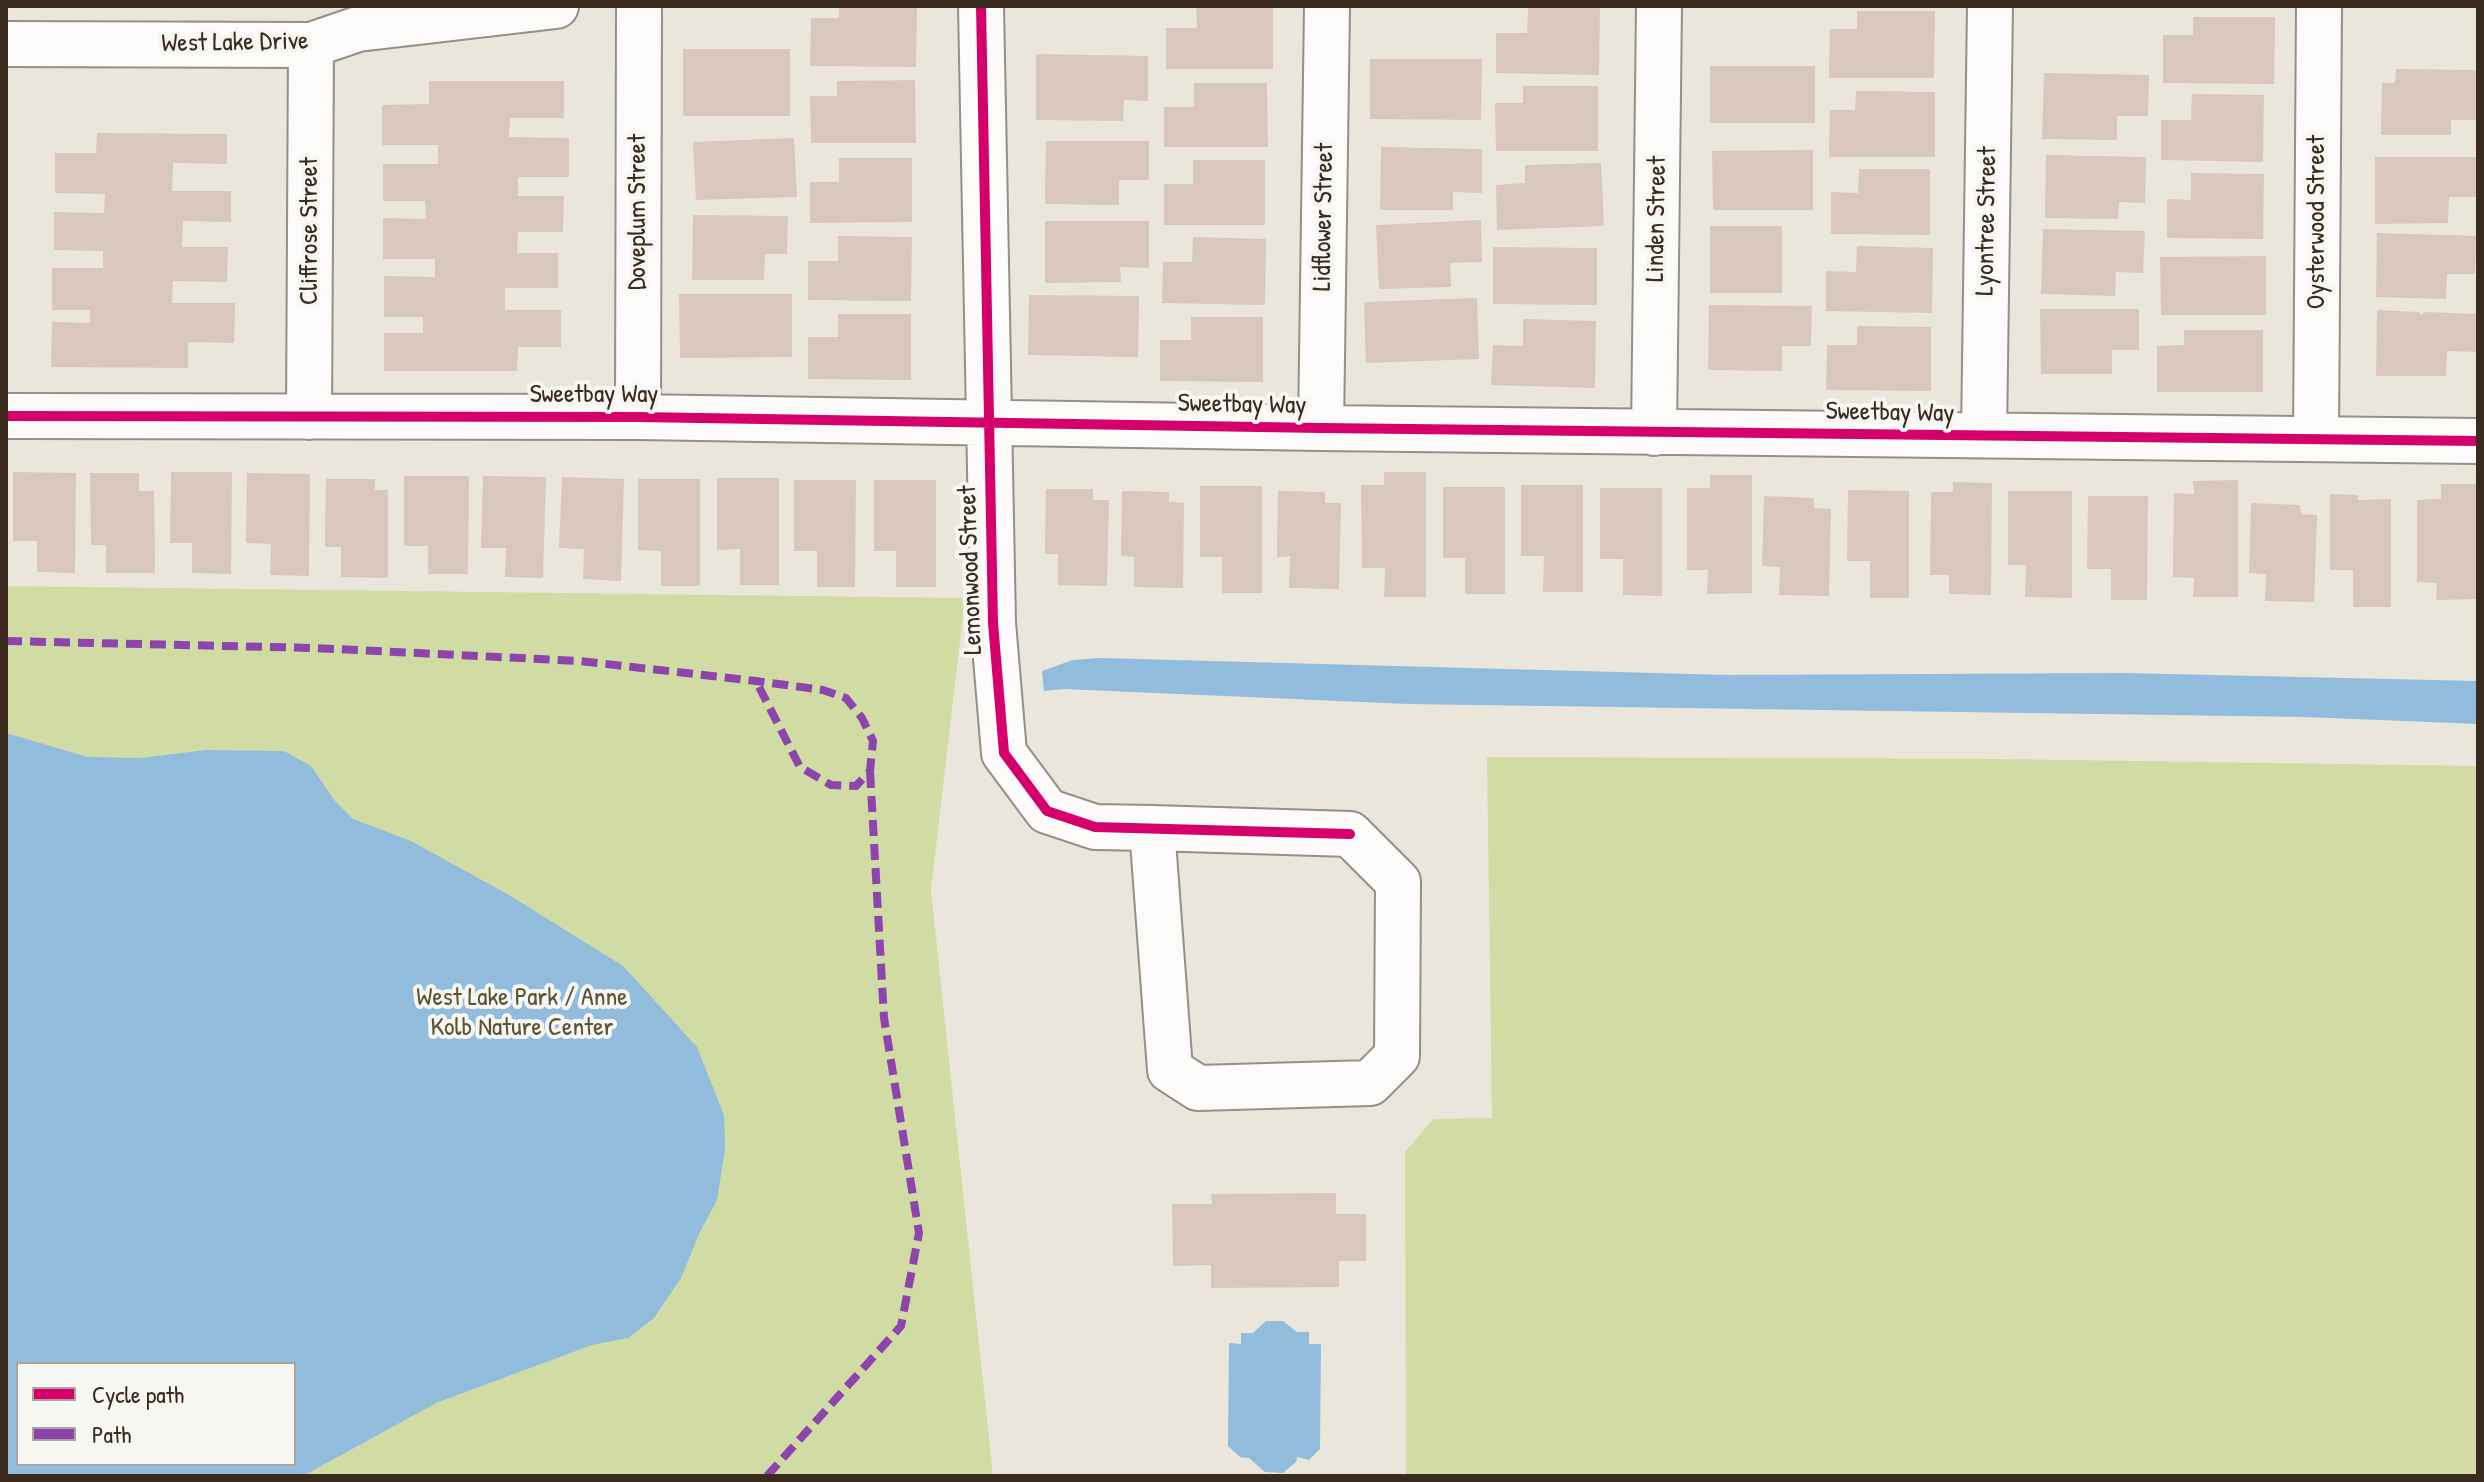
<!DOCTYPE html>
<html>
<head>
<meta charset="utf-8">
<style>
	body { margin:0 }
	#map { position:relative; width:2484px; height:1482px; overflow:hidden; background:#ebe6db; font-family:"Patrick Hand",sans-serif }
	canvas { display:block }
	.frame { position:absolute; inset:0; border:8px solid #3b2a1e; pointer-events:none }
	.legend { position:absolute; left:16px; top:1362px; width:280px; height:104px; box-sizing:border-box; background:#f6f6f2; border:2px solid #aba49d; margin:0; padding:10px 14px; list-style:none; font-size:24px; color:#3b2a1e }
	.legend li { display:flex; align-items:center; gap:16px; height:40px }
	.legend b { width:40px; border:2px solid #aba49d }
</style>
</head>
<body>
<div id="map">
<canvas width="2484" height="1482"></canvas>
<div class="frame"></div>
<ul class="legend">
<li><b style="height:10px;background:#d6006c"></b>Cycle path</li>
<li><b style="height:10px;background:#8e44ad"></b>Path</li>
</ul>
</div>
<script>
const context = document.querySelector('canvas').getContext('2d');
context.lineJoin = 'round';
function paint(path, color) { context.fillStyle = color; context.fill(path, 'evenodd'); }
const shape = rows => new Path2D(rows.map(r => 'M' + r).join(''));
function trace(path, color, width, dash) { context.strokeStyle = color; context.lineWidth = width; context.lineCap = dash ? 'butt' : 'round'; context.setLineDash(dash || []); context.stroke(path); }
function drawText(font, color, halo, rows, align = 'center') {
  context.font = font + ' "Patrick Hand",sans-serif'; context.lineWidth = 8; context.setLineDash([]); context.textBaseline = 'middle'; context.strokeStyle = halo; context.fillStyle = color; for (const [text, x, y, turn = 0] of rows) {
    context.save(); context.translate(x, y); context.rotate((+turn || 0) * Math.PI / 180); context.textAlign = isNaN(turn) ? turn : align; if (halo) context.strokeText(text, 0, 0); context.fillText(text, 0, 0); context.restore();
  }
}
const green = shape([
	[6,586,965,598,931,890,993,1476,6,1476],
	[18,1364,294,1364,294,1464,18,1464],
	[1487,757,2002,759,2478,766,2478,1476,1406,1476,1405,1152,1433,1119,1492,1118]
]);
const water = shape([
	[1100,658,1728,675,2124,673,2478,681,2478,724,2305,717,1408,704,1064,689,1044,691,1042,671,1073,660],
	[6,733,88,757,141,758,206,750,284,751,311,766,335,801,353,819,411,841,509,895,623,966,697,1047,724,1115,725,1149,717,1200,699,1234,681,1278,654,1318,628,1338,592,1345,436,1403,303,1476,6,1476],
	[18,1364,294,1364,294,1464,18,1464],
	[1266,1321,1283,1321,1297,1332,1309,1332,1309,1344,1321,1344,1320,1449,1309,1460,1297,1457,1296,1462,1283,1473,1265,1472,1249,1458,1240,1457,1228,1446,1229,1343,1241,1344,1241,1333,1253,1333]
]);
const building = shape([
	[839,6,917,6,916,67,810,66,811,18,839,18],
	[1196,6,1273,6,1273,69,1166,69,1166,28,1197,28],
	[1528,8,1600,8,1599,75,1496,73,1496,33,1527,33],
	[1857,11,1935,11,1934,78,1829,78,1830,29,1857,29],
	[2193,17,2275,17,2274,84,2163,83,2163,35,2193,35],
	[683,49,790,49,790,116,683,116],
	[1036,54,1148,56,1148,101,1124,100,1123,121,1036,120],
	[1370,59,1482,59,1481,120,1370,119],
	[1710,66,1815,66,1815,123,1710,123],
	[2396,69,2478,70,2478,120,2451,120,2451,135,2381,135,2382,83,2395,83],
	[2044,73,2149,75,2148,116,2117,116,2117,140,2042,139],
	[915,80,916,143,811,143,810,96,837,96,837,81],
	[429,81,564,81,564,118,510,118,509,137,569,138,569,177,518,177,518,196,564,196,563,232,518,232,517,253,558,253,558,288,505,288,505,310,561,310,561,347,518,347,517,371,384,371,384,333,423,333,423,317,384,317,384,276,435,277,435,259,383,259,383,218,426,219,425,201,383,201,383,164,438,164,438,145,382,145,382,105,429,104],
	[1194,83,1267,83,1268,147,1164,147,1164,107,1194,107],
	[1523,86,1598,86,1598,151,1496,151,1495,103,1523,103],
	[1856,91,1935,92,1935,157,1829,157,1830,110,1855,110],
	[2192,94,2264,95,2263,162,2161,160,2161,120,2191,120],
	[97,133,227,134,227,164,173,163,172,191,231,191,231,222,183,221,182,247,228,247,227,282,173,281,172,303,235,303,234,343,188,342,188,368,51,367,52,322,90,323,90,310,52,310,52,268,103,268,103,251,54,250,54,212,104,213,105,194,55,193,55,153,96,153],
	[794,138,797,197,696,200,693,142],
	[1046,141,1149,141,1149,180,1119,180,1119,205,1045,204],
	[1381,147,1482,149,1482,193,1453,192,1453,210,1380,210],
	[1813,150,1813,210,1713,210,1712,151],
	[2046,155,2146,157,2145,203,2119,202,2118,219,2045,218],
	[2375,157,2478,157,2478,197,2449,197,2448,223,2375,224],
	[839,158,912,158,912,222,810,223,810,182,839,182],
	[1193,160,1265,160,1265,225,1164,225,1164,184,1193,184],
	[1601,163,1604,226,1497,230,1496,185,1525,183,1525,165],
	[1859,169,1930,169,1930,235,1831,234,1831,192,1858,193],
	[2191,173,2264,174,2263,239,2167,238,2167,199,2191,200],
	[693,215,788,216,787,254,765,254,764,280,692,280],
	[1481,220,1482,262,1450,263,1451,287,1379,289,1376,225],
	[1045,221,1149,221,1149,268,1120,267,1121,282,1045,283],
	[1710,226,1782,226,1782,293,1710,293],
	[2043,229,2145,231,2143,273,2116,272,2115,296,2041,294],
	[2377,233,2476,236,2475,274,2447,274,2446,299,2376,297],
	[838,236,912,237,911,301,808,300,808,261,838,261],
	[1193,237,1266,239,1265,305,1162,303,1163,262,1192,262],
	[1857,246,1933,248,1932,313,1826,311,1826,271,1856,272],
	[1493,247,1597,248,1597,305,1493,304],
	[2266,256,2266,315,2161,315,2160,257],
	[679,294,792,294,792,357,680,358],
	[1029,295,1139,296,1138,357,1028,355],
	[1477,298,1479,359,1366,363,1364,302],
	[1709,305,1812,306,1811,346,1782,346,1782,371,1708,370],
	[2040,309,2139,309,2139,350,2112,350,2112,374,2041,374],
	[2377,310,2419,312,2421,315,2426,312,2478,314,2478,352,2447,351,2446,376,2376,376],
	[838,314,911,314,911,380,808,379,808,337,838,337],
	[1191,317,1263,317,1263,382,1160,381,1160,340,1191,340],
	[1523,319,1596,321,1595,388,1491,385,1493,345,1523,346],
	[1857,326,1931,327,1931,391,1826,390,1827,345,1857,345],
	[2184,330,2263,330,2263,392,2157,392,2157,346,2184,345],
	[13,472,76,473,75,573,37,572,37,541,13,541],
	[171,472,232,472,231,574,192,573,192,543,170,543],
	[1384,472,1426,472,1426,597,1384,597,1385,568,1362,568,1361,485,1384,485],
	[90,473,139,473,139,491,154,491,155,573,106,573,106,545,91,545],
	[247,473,310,474,309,576,270,575,271,544,246,543],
	[1710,475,1752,475,1752,593,1707,594,1708,570,1687,570,1687,488,1710,488],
	[404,476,469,476,468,574,428,574,428,546,404,546],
	[483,476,546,477,543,578,505,577,506,548,481,548],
	[562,477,624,479,621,581,583,579,584,549,559,548],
	[717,478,779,478,779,585,740,585,740,549,717,550],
	[326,479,375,479,375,490,388,490,388,578,341,577,341,547,325,547],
	[638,479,700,479,700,586,661,586,661,551,638,550],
	[794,480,856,480,855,587,817,587,817,551,794,551],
	[874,480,936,480,936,587,896,587,896,551,874,551],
	[2238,480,2238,597,2193,597,2194,578,2173,577,2174,493,2194,494,2193,481],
	[1953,482,1992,483,1991,595,1949,594,1949,575,1930,575,1931,492,1953,492],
	[2441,484,2478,484,2478,599,2436,600,2437,583,2417,582,2417,500,2441,499],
	[1521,485,1583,485,1583,592,1543,592,1544,556,1521,556],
	[1200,486,1262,486,1262,593,1222,593,1222,557,1200,557],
	[1443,487,1505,487,1505,594,1465,594,1465,558,1443,558],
	[1600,488,1662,488,1662,596,1623,595,1623,559,1600,559],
	[1046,489,1093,489,1093,500,1109,500,1107,586,1058,585,1058,554,1045,554],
	[1848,490,1909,491,1909,598,1870,598,1870,561,1847,561],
	[1122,491,1169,492,1169,502,1184,503,1183,588,1134,587,1134,557,1121,556],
	[1278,491,1325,492,1325,503,1341,503,1339,589,1289,588,1290,556,1277,557],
	[2008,491,2072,491,2072,598,2025,597,2026,565,2008,565],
	[2330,494,2358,495,2358,500,2391,499,2391,607,2353,607,2353,570,2330,570],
	[1764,496,1814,498,1814,508,1831,509,1829,596,1779,595,1780,567,1762,566],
	[2088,496,2148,496,2147,600,2111,600,2111,569,2087,569],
	[2251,503,2300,505,2301,514,2317,515,2314,602,2265,601,2266,574,2249,573],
	[1336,1193,1336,1214,1366,1214,1366,1261,1339,1261,1339,1287,1211,1288,1211,1265,1173,1266,1172,1204,1212,1204,1211,1194]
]);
const minor = shape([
	[981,6,993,623,1004,753,1047,811,1095,827,1152,828,1350,834,1398,882,1397,1056,1370,1083,1198,1088,1170,1070,1152,828],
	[6,44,311,45,358,29,556,6],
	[6,416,638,417,1321,428,2478,441],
	[309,417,311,45],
	[638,417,639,6],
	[1321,428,1327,6],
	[1654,433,1659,6],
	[1984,435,1990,6],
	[2316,438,2319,6]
]);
const quiet = shape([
	[6,641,315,648,580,661,756,681,823,690,846,698,862,718,873,741,870,771,856,786,831,785,800,767,756,681],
	[767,1476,901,1326,919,1233,884,1018,870,771]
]);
const cycleway = shape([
	[981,6,993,623,1004,753,1047,811,1095,827,1350,834],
	[6,416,638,417,1321,428,2478,441]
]);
const streetNames = [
	["West Lake Drive",235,43,-1],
	["Doveplum Street",638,212,-90],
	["Lidflower Street",1324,217,-89],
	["Linden Street",1657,219,-89],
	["Lyontree Street",1987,221,-89],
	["Oysterwood Street",2317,222,-90],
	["Cliffrose Street",310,231,-90],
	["Sweetbay Way",594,395],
	["Sweetbay Way",1242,405,1],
	["Sweetbay Way",1890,413,1],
	["Lemonwood Street",971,570,-92]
];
const parkNames = [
	["West Lake Park / Anne",522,998],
	["Kolb Nature Center",522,1028]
];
paint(green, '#d1dca5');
paint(water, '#91bcdc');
paint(building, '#d9c7be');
trace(minor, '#948f87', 48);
trace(minor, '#fcfbfa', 44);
trace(quiet, '#8e44ad', 8, [16, 8]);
trace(cycleway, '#d6006c', 10);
drawText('26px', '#3b2a1e', '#f6f6f2', streetNames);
drawText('26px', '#5b5434', '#f6f6f2', parkNames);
</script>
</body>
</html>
